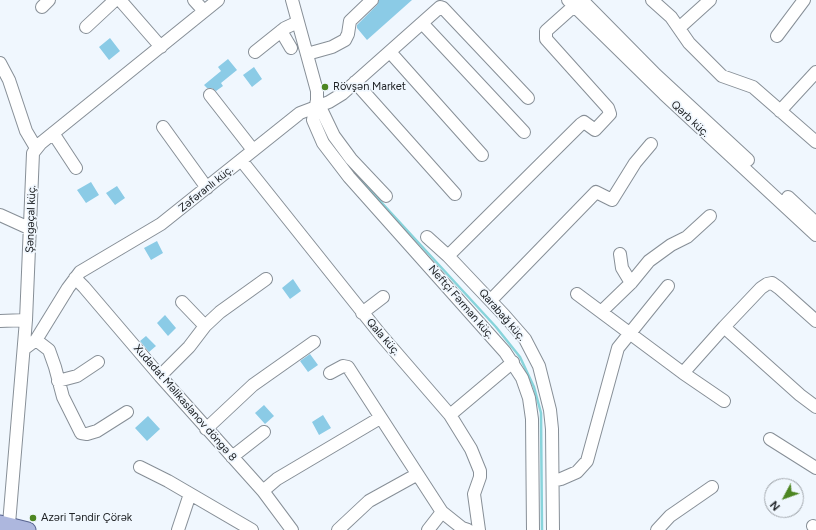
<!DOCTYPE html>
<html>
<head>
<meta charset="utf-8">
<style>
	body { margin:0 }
	#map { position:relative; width:816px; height:530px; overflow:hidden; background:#f0f7fe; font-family:Figtree,sans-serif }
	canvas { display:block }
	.north { position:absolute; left:764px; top:478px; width:40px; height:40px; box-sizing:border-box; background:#f0f7fe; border:1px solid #9da2a8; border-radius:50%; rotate:229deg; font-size:11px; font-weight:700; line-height:16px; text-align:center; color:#202326 }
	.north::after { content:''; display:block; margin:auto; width:14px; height:18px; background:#4d8622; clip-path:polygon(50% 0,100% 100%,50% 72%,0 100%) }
</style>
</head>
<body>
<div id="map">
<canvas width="816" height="530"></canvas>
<div class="north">N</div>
</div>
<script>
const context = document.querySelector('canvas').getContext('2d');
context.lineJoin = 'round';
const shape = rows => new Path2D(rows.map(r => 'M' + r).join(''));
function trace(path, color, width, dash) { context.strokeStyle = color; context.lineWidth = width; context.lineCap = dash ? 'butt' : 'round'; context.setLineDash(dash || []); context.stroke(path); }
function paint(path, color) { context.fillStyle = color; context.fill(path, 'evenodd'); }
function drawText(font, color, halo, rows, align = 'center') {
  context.font = font + ' Figtree,sans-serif'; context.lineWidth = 3.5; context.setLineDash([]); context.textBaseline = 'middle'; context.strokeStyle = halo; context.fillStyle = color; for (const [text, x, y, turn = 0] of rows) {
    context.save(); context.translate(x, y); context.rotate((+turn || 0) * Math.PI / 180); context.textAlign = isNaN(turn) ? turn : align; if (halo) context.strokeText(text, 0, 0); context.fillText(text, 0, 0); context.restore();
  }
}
const stream = shape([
	[332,144,338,153],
	[347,165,496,327,520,357,534,387,541,413,542,530]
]);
const building = shape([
	[379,0,412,0,367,40,357,28,357,25,377,5],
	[110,38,120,51,109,60,99,47],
	[228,59,237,70,221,83,223,86,216,91,212,88,207,88,204,85,221,71,218,67],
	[254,67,262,79,252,87,243,75],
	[91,182,99,195,86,203,77,190],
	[117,186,125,198,115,205,106,193],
	[157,241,163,253,151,260,144,248],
	[293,279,301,291,290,299,282,288],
	[165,315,176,328,168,336,157,323],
	[146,336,156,346,149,352,140,341],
	[310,354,318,365,308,372,300,361],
	[264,405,274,416,265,424,255,413],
	[323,415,331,428,319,435,312,422],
	[148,416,160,429,147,441,135,428]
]);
const minor = shape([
	[120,0,161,47],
	[194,0,204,11],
	[292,0,317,91,317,100,313,120,323,143,349,177,505,352,522,378,529,398,532,419,533,530],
	[568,0,664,94,816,235],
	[582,0,656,75,748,160],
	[652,0,671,17,689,43,722,76,753,87,816,142],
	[42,7,49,0],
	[422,23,524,132],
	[86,27,115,0],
	[679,28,710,0],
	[281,31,291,48],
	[777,36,804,0],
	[255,52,285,28,298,22],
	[390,52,482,155],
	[307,54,332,47,345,40,348,34,350,21,372,0],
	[0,63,9,80,26,131,36,148],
	[355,82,455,194],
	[210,95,253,150],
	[316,106,322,111,334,136,351,159,386,196],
	[780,111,816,72],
	[163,127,207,188],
	[53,133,76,168],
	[241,160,380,334,450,415,471,449,480,471,480,477,474,494,479,530],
	[788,197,816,223],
	[0,215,31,229],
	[427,237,448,256,504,315,525,339,539,366,550,410,552,429,553,530],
	[620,254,622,268,631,283],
	[448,256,581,124,584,122,595,130,610,114,608,108,546,39,546,31,574,6],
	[75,278,84,287,160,376,263,491,292,530],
	[577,294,683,373,724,401],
	[491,300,596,192,612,200,635,163,651,144],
	[182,302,205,326],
	[602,311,631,283,649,261,671,245,687,237,710,216],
	[362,313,383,297],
	[0,321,26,320],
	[724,327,800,395,816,407],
	[36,340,49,350,55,367,63,397,81,433,87,434,97,431,127,412],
	[24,349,36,340,68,288,80,272,161,224,300,113,329,102,342,94,440,7,443,8,528,98],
	[330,373,343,366,348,367,442,512,462,528,468,530],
	[683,373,724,327,761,288,767,284,772,283,779,288,816,321],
	[160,376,189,347,205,326,220,312,266,279],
	[58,381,77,376,98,362],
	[450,415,513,362],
	[206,429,253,385,314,342],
	[770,439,816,468],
	[232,457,264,432],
	[140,467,168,481,252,530],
	[553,481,561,479,577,472,587,461,618,348,668,286],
	[263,491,277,479,380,418],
	[9,524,26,320,33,153,41,143,218,0],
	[813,526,816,528],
	[178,530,190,494],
	[338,530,369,501,416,475],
	[428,530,442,512],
	[657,530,670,516,712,487]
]);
const major = shape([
	[0,523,28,530]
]);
const markers = [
	[325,87,4,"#4d8622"],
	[33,518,4,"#4d8622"]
];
const poiNames = [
	["Rövşən Market",333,87],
	["Azəri Təndir Çörək",41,518]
];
const streetNames = [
	["Qərb küç.",690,119,43],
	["Zəfəranlı küç.",206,189,-39],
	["Şəngəçal küç.",31,219,-88],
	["Neftçi Fərman küç.",461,302,49],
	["Qarabağ küç.",502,315,49],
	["Qala küç.",383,337,49],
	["Xudadat Məlikaslanov döngə 8",185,403,49]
];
trace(stream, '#88d4db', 2.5);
paint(building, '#8bcbe6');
trace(minor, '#878f97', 14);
trace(major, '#58648f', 17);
trace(minor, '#fff', 12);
trace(major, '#adb7de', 15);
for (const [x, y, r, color] of markers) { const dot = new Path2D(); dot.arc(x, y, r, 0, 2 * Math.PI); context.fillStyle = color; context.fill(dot); trace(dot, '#f0f7fe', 1.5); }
drawText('11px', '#202326', '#f0f7fe', poiNames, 'left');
drawText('11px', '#202326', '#f0f7fe', streetNames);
</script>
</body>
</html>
